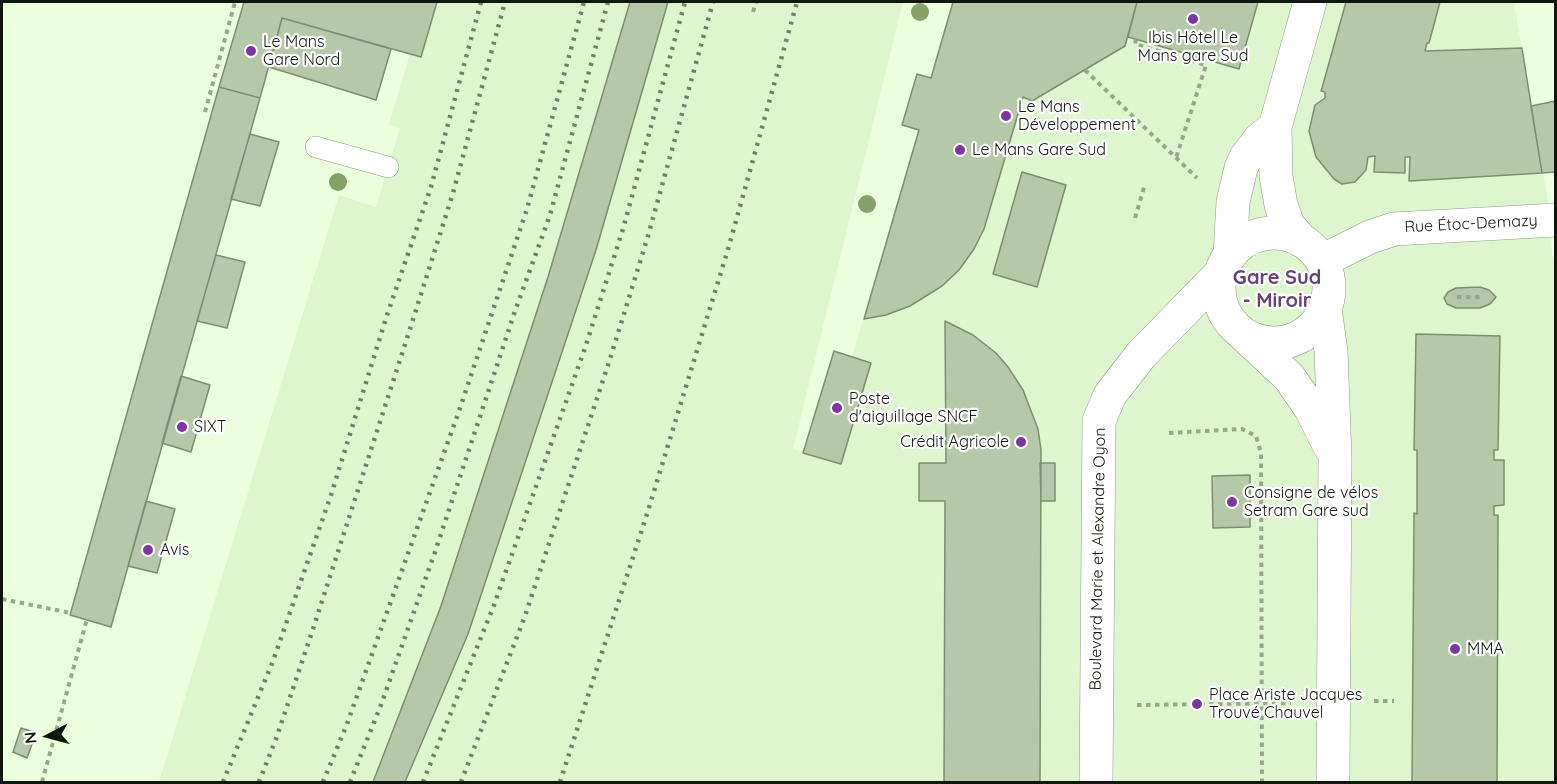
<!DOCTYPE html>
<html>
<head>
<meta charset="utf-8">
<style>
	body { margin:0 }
	#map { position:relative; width:1557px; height:784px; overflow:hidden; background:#ebffdd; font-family:Quicksand,sans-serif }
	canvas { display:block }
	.frame { position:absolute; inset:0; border:3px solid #11170c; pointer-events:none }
	.north { position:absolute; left:18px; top:706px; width:60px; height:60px; -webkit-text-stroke:4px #fff; paint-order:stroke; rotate:264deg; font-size:16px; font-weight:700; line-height:24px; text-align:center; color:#11170c }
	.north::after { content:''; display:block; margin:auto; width:21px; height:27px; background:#11170c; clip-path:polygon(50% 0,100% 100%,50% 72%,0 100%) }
</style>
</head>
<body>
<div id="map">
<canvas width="1557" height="784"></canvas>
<div class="frame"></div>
<div class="north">N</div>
</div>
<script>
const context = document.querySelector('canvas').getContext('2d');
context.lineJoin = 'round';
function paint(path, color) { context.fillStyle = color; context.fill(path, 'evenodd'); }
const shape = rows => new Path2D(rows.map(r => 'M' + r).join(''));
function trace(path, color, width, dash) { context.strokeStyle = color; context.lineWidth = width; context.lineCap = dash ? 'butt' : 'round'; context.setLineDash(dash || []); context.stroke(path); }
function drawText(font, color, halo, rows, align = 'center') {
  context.font = font + ' Quicksand,sans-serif'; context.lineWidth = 4.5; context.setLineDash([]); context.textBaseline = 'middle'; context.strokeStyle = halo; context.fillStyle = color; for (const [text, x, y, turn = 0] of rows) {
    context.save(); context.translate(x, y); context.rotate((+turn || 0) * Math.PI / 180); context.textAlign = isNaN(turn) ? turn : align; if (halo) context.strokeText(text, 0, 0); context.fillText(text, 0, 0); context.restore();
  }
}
const built = shape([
	[244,2,903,2,793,449,840,464,871,363,852,357,918,130,902,125,917,74,931,78,953,2,1514,2,1551,220,1552,257,1555,257,1555,782,159,782,339,195,376,207,400,128,389,124,410,54,242,6]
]);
const building = shape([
	[244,2,437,2,421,57,282,18,260,98,219,87,244,2],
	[630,2,668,2,596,250,468,634,405,782,373,782,441,606,548,277,630,2],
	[953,2,1137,2,1125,46,1032,101,1023,97,984,229,974,249,959,270,942,286,910,306,886,315,864,319,919,130,902,125,917,74,931,78,953,2],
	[1137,2,1258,2,1239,69,1128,37,1137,2],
	[1346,2,1440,2,1429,43,1427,43,1425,51,1522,48,1542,173,1409,181,1410,157,1405,157,1405,173,1374,172,1375,156,1368,157,1366,170,1355,182,1342,184,1334,179,1316,157,1309,131,1315,105,1325,98,1325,92,1321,91,1322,88,1346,2],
	[282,18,391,49,376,100,269,67,282,18],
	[219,87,260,98,111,627,70,615,219,87],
	[1556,101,1556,172,1542,173,1531,106,1556,101],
	[250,134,279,142,260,206,231,199,250,134],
	[1022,172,1066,185,1037,287,993,274,1022,172],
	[216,255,245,262,227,328,197,321,216,255],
	[1480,287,1489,290,1496,297,1490,304,1480,308,1456,308,1447,304,1444,298,1448,292,1456,288,1480,287],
	[945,321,973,335,996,353,1008,367,1023,390,1038,429,1041,450,1040,782,944,782,945,501,919,501,919,463,946,463,945,321],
	[1416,334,1500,336,1498,450,1494,450,1494,460,1504,460,1504,505,1494,506,1494,515,1498,515,1497,782,1412,782,1414,513,1417,514,1417,450,1414,450,1416,334],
	[834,351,871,363,841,464,803,453,834,351],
	[181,376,210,385,191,452,162,443,181,376],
	[1040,463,1055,463,1055,501,1041,501,1040,463],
	[1250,475,1250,527,1213,528,1212,476,1250,475],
	[146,501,175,509,157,573,128,566,146,501],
	[21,728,36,733,27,758,13,752,21,728]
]);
const path = shape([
	[753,12,756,2],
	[1136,39,1135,44,1206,65,1176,158],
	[1085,70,1197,178],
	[205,112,235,2],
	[1135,218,1145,184],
	[1457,297,1484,297],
	[1169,433,1242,429,1256,436,1261,453,1262,782],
	[2,599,71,613],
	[1374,701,1394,701],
	[1137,705,1291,703],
	[42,782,87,619]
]);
const service = shape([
	[316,147,388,167]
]);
const minor = shape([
	'1219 288a55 55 0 1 1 110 0a55 55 0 1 1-110 0Z',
	[1302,241,1288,225,1281,205,1276,176,1275,127,1310,2],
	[1230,255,1233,202,1241,168,1246,157,1260,139,1275,127],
	[1322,261,1370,237,1394,229,1556,220],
	[1325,309,1331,351,1335,457,1333,782],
	[1244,335,1289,377,1311,409,1330,447],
	[1096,782,1099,421,1110,395,1141,355,1221,273]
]);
const rail = shape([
	[223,782,273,661,331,495,387,315,431,187,481,2],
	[259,782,276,739,313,629,410,329,453,193,505,2],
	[323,782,347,724,459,411,527,209,584,2],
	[350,782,381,705,435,552,515,311,550,215,608,2],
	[423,782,494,605,585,348,623,229,685,2],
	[461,782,525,616,610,359,648,236,713,2],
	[560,782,647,514,729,246,797,2]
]);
const trees = [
	[920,12],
	[338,182],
	[867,204]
];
const markers = [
	[1193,19,6,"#7f34a5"],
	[251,51,6,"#7f34a5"],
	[1006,116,6,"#7f34a5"],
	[960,150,6,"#7f34a5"],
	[837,408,6,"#7f34a5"],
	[182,427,6,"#7f34a5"],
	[1021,442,6,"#7f34a5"],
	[1232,502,6,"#7f34a5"],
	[148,550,6,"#7f34a5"],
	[1455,649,6,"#7f34a5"],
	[1197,704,6,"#7f34a5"]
];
const poiNames = [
	["Ibis Hôtel Le",1193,38,"center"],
	["Mans gare Sud",1193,56,"center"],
	["Le Mans",263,42],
	["Gare Nord",263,60],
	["Le Mans",1018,107],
	["Développement",1018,125],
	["Le Mans Gare Sud",972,150],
	["Poste",849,399],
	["d'aiguillage SNCF",849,417],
	["SIXT",194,427],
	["Crédit Agricole",1009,442,"right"],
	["Consigne de vélos",1244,493],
	["Setram Gare sud",1244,511],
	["Avis",160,550],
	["MMA",1467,649],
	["Place Ariste Jacques",1209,695],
	["Trouvé Chauvel",1209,713]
];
const streetNames = [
	["Rue Étoc-Demazy",1471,224,-3],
	["Boulevard Marie et Alexandre Oyon",1098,559,-89]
];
const quarterNames = [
	["Gare Sud",1277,278],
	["- Miroir",1277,301]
];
paint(built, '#def6cd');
paint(building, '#b5c9a8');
trace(building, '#7c8e6f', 1.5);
trace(service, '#8a9d7d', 22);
trace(minor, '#8a9d7d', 34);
trace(path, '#98a68d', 4, [4.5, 4.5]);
trace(service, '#fff', 21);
trace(minor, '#fff', 33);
trace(rail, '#737f6a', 4.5, [3, 6]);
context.fillStyle = '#85a266';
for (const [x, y] of trees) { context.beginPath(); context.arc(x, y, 9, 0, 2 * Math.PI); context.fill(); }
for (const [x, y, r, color] of markers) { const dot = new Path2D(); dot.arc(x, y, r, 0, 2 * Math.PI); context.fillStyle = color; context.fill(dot); trace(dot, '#fff', 2); }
drawText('16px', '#11170c', '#fff', poiNames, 'left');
drawText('16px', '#11170c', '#fff', streetNames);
drawText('bold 20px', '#67427b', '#fff', quarterNames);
</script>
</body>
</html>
